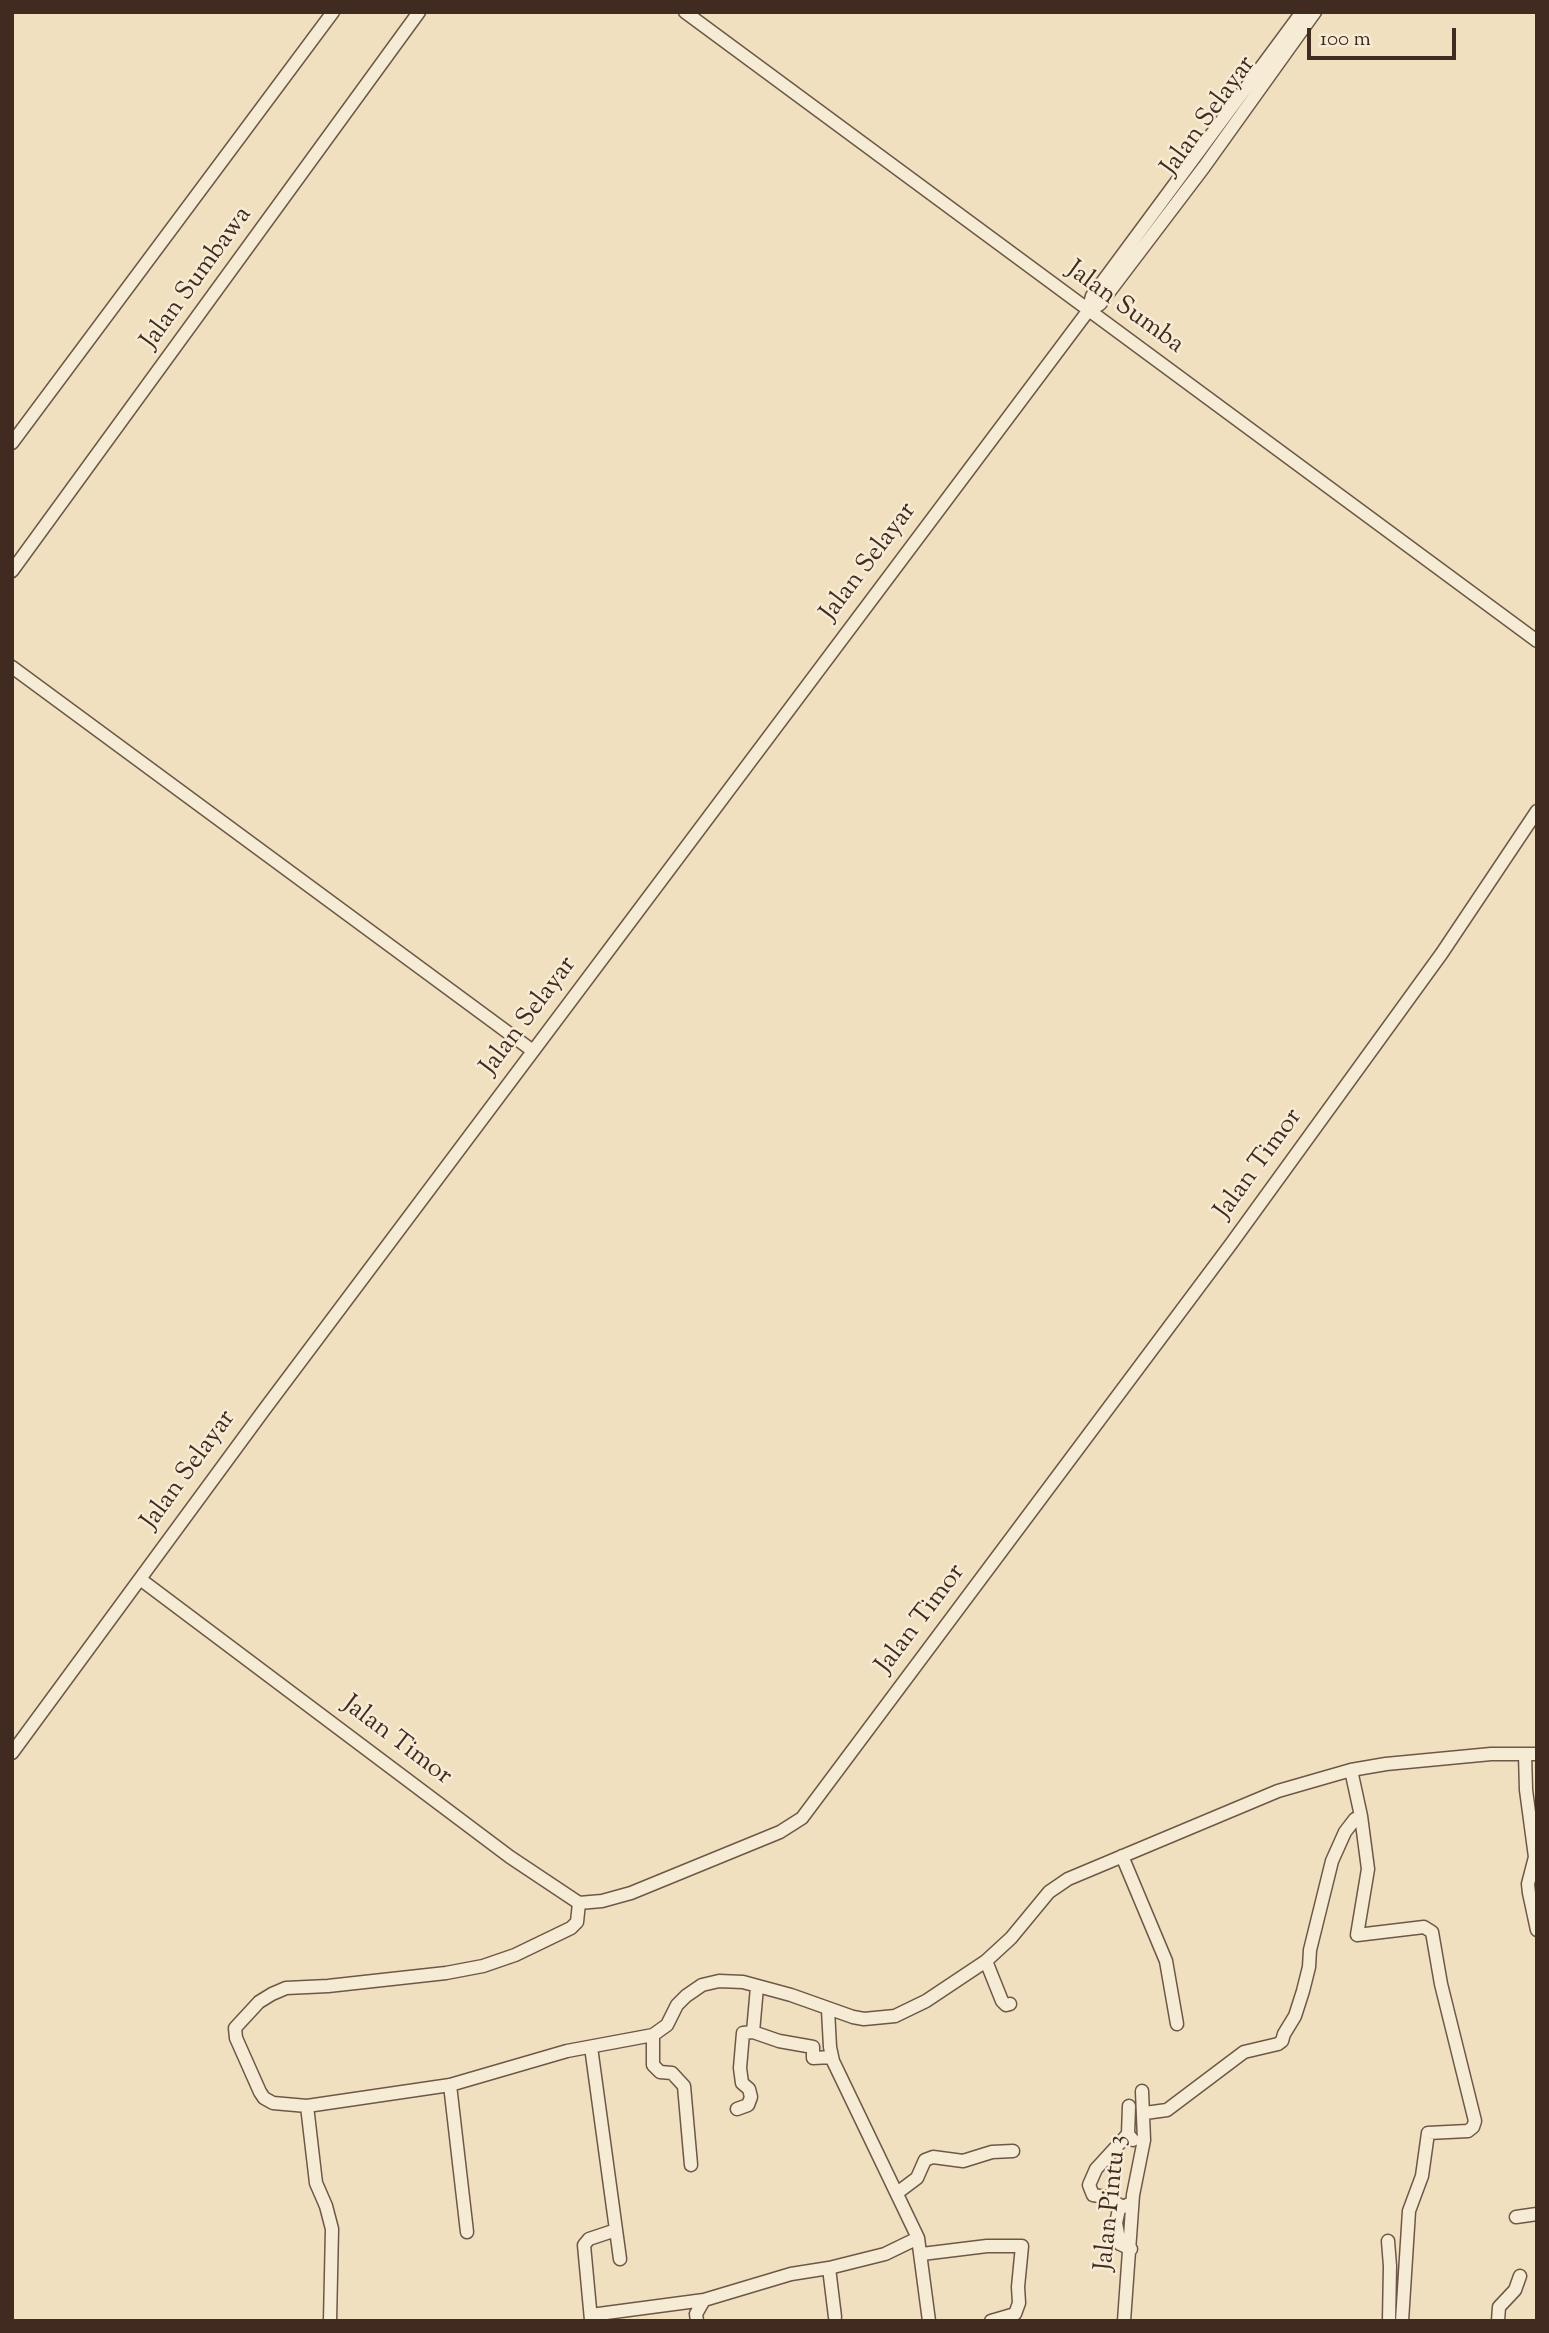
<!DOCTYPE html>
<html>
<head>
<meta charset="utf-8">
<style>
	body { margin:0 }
	#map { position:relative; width:1549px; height:2333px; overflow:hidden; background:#f1e0bf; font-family:"Sorts Mill Goudy",serif }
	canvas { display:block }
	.frame { position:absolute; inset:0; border:14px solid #412b21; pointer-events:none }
	.scale { position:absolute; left:1307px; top:28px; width:149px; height:32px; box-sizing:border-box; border:4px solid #412b21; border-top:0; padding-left:9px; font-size:21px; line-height:24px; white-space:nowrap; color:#412b21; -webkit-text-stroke:5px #f6ebd5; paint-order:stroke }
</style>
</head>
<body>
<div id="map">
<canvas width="1549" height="2333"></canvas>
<div class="frame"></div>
<div class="scale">100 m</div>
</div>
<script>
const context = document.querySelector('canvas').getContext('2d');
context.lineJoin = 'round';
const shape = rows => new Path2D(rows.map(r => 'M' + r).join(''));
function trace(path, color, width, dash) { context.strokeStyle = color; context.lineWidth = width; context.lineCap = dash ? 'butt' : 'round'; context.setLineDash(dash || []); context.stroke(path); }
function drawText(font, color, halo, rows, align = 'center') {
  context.font = font + ' "Sorts Mill Goudy",serif'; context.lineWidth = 5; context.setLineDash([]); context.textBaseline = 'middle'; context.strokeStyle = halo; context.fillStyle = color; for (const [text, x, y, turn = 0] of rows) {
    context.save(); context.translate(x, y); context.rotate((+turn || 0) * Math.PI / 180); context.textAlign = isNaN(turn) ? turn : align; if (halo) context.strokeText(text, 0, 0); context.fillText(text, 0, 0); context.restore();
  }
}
const minor = shape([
	[685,12,1537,641],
	[1302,12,1092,296,1088,311,1100,304,1204,167,1315,12],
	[12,443,333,12],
	[12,571,419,12],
	[12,667,533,1051],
	[140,1579,510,1857,579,1903,602,1901,631,1893,780,1832,802,1818,1231,1244,1442,953,1537,811],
	[12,1753,264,1410,1088,311],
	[1525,1754,1526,1790,1535,1857,1528,1884,1529,1893,1537,1930],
	[1351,1770,1361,1816,1368,1869,1357,1935,1424,1927,1432,1932,1441,1984,1475,2121,1473,2127,1468,2131,1428,2133,1422,2176,1409,2211,1402,2321],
	[1122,1856,1166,1961,1177,2024],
	[579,1903,577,1922,571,1928,515,1955,483,1966,446,1973,328,1986,286,1988,272,1994,259,2002,235,2028,236,2038,260,2092,264,2098,273,2103,307,2106,450,2085,567,2051,653,2035,667,2025,677,2005,686,1996,702,1985,719,1981,743,1982,791,1995,853,2017,864,2019,895,2016,926,2001,986,1961,1011,1938,1049,1892,1068,1879,1278,1791,1351,1770,1386,1764,1491,1754,1537,1754],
	[986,1961,1002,2001,1006,2005,1010,2004],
	[828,2010,830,2047,833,2061,918,2238,929,2321],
	[753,2032,779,2041,813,2047,813,2058,832,2057],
	[653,2035,653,2065,660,2072,672,2073,684,2086,691,2165],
	[591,2047,620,2259],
	[450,2085,467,2232],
	[307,2106,316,2183,326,2206,332,2229,330,2321],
	[1129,2106,1128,2134,1133,2140],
	[737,2109,748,2105,751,2097,749,2089,742,2083,740,2068,743,2033,753,2032,757,1987],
	[1145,2113,1167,2110,1244,2052,1278,2044,1282,2041,1284,2034,1295,2016,1303,1991,1309,1967,1310,1950,1332,1861,1345,1832,1355,1819,1361,1816],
	[897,2193,917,2178,925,2160,933,2157,963,2161,992,2152,1013,2151],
	[1129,2204,1119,2209,1116,2223,1120,2244,1131,2249],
	[1121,2206,1106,2197,1093,2195,1089,2185,1096,2169,1128,2134],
	[1516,2217,1537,2214],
	[1388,2241,1390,2266,1389,2321],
	[922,2254,987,2246,1022,2246,1018,2287,1019,2303,1015,2314,991,2321],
	[829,2268,835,2317],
	[591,2315,704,2300,791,2274,829,2268,885,2254,918,2238],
	[591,2320,584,2245,589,2239,616,2230],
	[697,2321,696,2314,704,2300],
	[1124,2321,1133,2195,1144,2140,1142,2091],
	[1498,2321,1499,2307,1515,2290,1520,2276]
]);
const streetNames = [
	["Jalan Selayar",1210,117,-54],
	["Jalan Sumbawa",198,279,-54],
	["Jalan Sumba",1124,309,36],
	["Jalan Selayar",870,563,-53],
	["Jalan Selayar",530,1017,-53],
	["Jalan Timor",1260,1165,-54],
	["Jalan Selayar",190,1471,-54],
	["Jalan Timor",922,1620,-53],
	["Jalan Timor",396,1742,37],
	["Jalan Pintu 3",1113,2203,-84]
];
trace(minor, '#6d5848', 15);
trace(minor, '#f6ebd5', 12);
drawText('26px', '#412b21', '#f6ebd5', streetNames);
</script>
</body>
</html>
